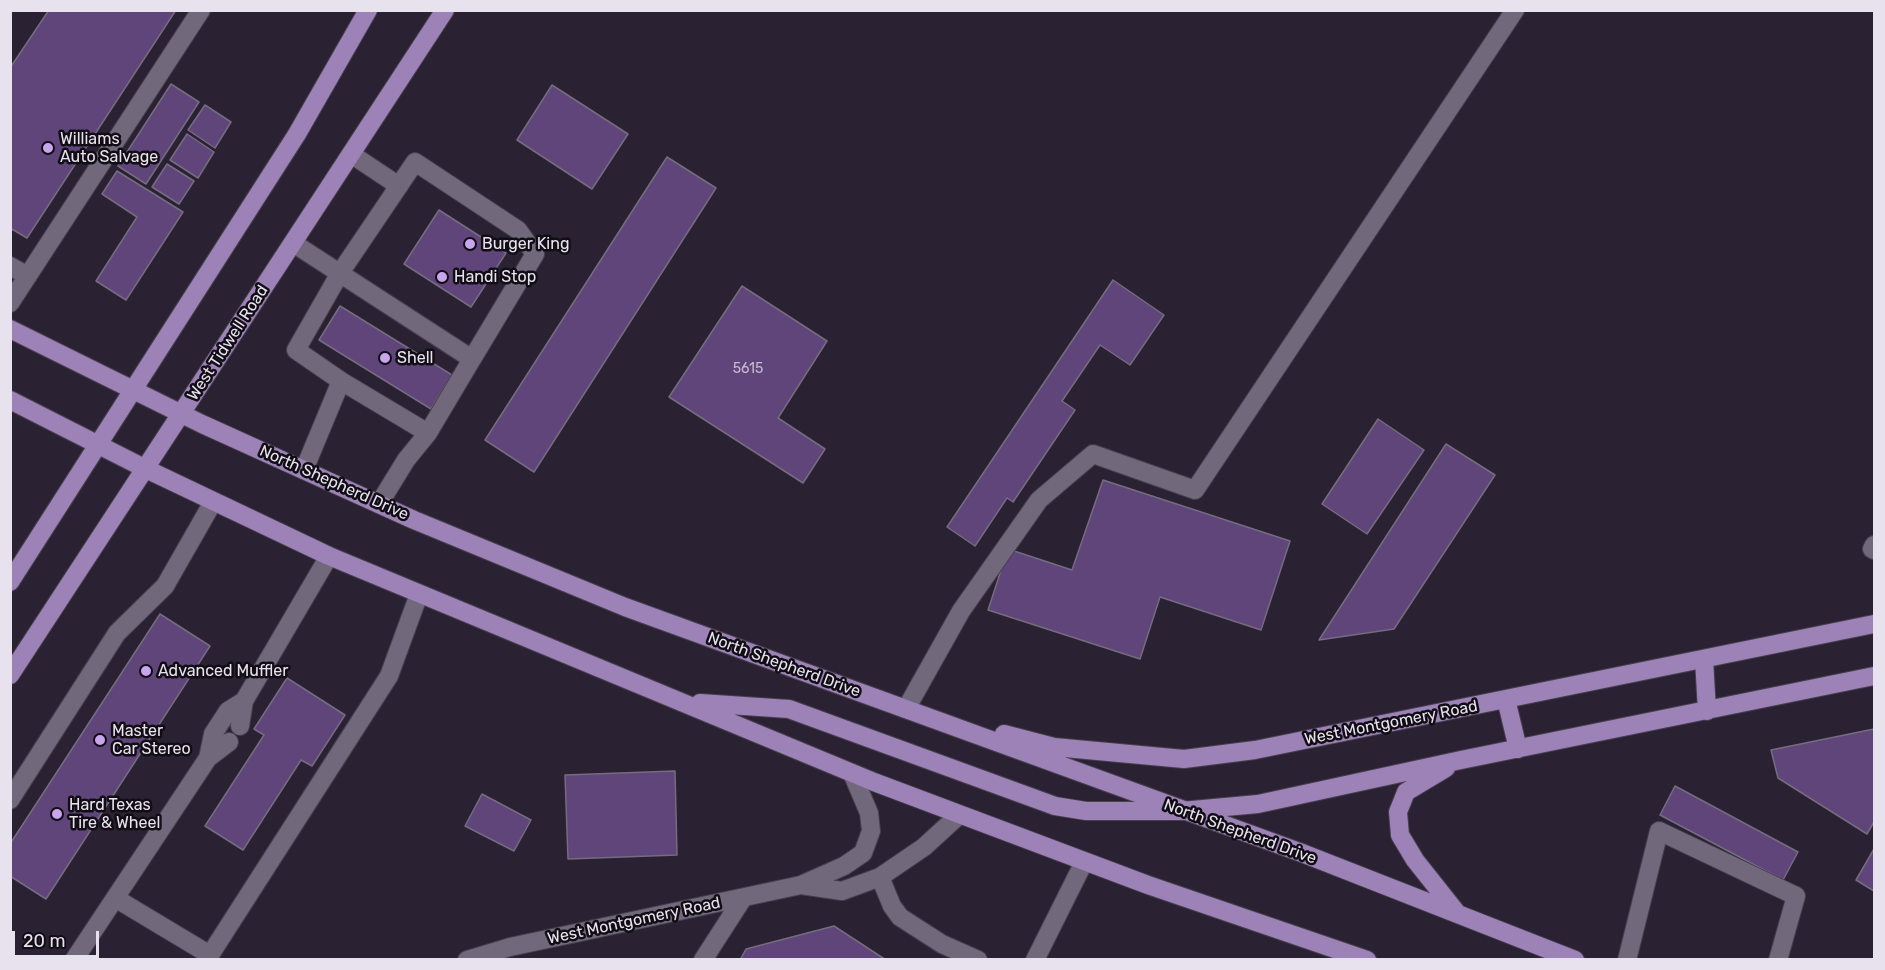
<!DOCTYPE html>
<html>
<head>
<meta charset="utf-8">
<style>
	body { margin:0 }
	#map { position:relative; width:1885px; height:970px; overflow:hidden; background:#2a2233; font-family:Rubik,sans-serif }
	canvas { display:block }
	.frame { position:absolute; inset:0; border:12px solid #e8e2ee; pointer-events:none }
	.scale { position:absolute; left:12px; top:931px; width:87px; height:27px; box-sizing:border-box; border:3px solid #e8e2ee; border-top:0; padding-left:8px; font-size:18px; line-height:21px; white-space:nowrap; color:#e8e2ee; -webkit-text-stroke:4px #110d15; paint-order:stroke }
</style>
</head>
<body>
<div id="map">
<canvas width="1885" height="970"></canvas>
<div class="frame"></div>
<div class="scale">20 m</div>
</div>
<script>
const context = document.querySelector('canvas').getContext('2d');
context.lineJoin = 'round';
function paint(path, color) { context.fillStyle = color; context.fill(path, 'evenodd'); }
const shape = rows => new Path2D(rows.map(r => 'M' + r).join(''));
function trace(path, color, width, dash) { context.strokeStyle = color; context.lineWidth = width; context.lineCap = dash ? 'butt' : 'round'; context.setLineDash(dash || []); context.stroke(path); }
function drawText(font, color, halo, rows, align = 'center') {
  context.font = font + ' Rubik,sans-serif'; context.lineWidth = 5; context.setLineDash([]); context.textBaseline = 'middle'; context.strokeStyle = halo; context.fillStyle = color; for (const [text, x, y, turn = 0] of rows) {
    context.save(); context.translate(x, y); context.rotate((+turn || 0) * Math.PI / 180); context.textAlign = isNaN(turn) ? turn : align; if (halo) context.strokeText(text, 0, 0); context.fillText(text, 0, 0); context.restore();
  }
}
const building = shape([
	[49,10,176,10,27,238,10,228,10,68,49,10],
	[171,84,199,102,146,184,118,166,171,84],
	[552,85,628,134,592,189,517,140,552,85],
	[205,105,231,122,215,148,188,130,205,105],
	[187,134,214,152,198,178,170,160,187,134],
	[667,157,716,188,534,472,485,440,667,157],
	[167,164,194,181,179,204,152,187,167,164],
	[117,171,183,212,126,300,96,281,137,217,102,194,117,171],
	[439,210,506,253,471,307,404,264,439,210],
	[1113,280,1164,315,1130,365,1100,345,1062,401,1075,410,1013,502,1007,498,975,546,947,527,1113,280],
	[742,286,827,341,778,418,825,449,803,483,669,397,742,286],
	[340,306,452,375,431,409,319,340,340,306],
	[1378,419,1424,450,1367,534,1322,504,1378,419],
	[1446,444,1495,475,1394,629,1319,640,1446,444],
	[1103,480,1290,541,1261,630,1160,597,1140,659,988,610,1008,549,1072,570,1103,480],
	[160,614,210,646,46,899,10,876,10,844,160,614],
	[287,678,345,715,312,766,301,760,243,850,205,826,264,735,254,729,287,678],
	[1874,729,1874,822,1867,834,1778,778,1771,750,1874,729],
	[675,771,677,855,568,859,565,775,675,771],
	[1675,786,1798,852,1783,880,1660,815,1675,786],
	[482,794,531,820,514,851,465,826,482,794],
	[1874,849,1874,891,1856,880,1874,849],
	[834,926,886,960,740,960,746,949,834,926]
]);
const minor = shape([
	[351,154,399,186],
	[293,243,472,359,428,433,406,460,379,504],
	[10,266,28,276],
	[10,303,201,10],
	[341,381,296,350,340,273,415,162,518,230,535,254,472,359],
	[304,470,341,381,428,433],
	[1874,545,1872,549,1874,550],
	[906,709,961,611,1039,500,1093,454,1195,490,1515,10],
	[240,726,244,701,329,556],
	[208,758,213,734,228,711,244,701],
	[10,800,117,633,165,586,213,502],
	[880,877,892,906,900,917,942,944,978,960],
	[801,885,842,891,880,877,924,847,959,815],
	[115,898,210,955,389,676,419,594],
	[74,960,208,758,229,742],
	[467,960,510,947,801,885,844,866,863,853,871,831,869,813,852,773],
	[703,960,743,898],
	[1035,960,1084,862],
	[1627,960,1659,831,1796,896,1778,960]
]);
const major = shape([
	[10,329,202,424,414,520,625,607,1302,853,1575,960],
	[10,400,146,469,329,556,874,782,1148,885,1367,960],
	[10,582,297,134,368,10],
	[1704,659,1707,711],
	[10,675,445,10],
	[1506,699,1518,749],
	[700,703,789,709,1055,806,1086,811,1181,811,1258,804,1461,760,1874,676],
	[1004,734,1054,747,1184,759,1255,750,1874,624],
	[1446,768,1406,792,1398,812,1400,835,1415,860,1457,913]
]);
const markers = [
	[48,148,6,"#c9a5ee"],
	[470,244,6,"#c9a5ee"],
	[442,277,6,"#c9a5ee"],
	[385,358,6,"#c9a5ee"],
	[146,671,6,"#c9a5ee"],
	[100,740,6,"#c9a5ee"],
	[57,814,6,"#c9a5ee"]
];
const numberNames = [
	["5615",748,369]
];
const poiNames = [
	["Williams",60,139],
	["Auto Salvage",60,157],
	["Burger King",482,244],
	["Handi Stop",454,277],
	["Shell",397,358],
	["Advanced Muffler",158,671],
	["Master",112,731],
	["Car Stereo",112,749],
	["Hard Texas",69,805],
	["Tire & Wheel",69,823]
];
const streetNames = [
	["West Tidwell Road",228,343,-57],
	["North Shepherd Drive",334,483,24],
	["North Shepherd Drive",784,665,20],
	["West Montgomery Road",1391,723,-11],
	["North Shepherd Drive",1240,832,20],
	["West Montgomery Road",634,921,-12]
];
paint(building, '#5f4579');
trace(building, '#756c80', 1.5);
trace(minor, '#463f4d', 20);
trace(major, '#463f4d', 20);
trace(minor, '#72687c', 18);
trace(major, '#9d82b7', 18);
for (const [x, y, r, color] of markers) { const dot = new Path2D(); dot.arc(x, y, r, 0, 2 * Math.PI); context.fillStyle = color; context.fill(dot); trace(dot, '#110d15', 2); }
drawText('14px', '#c6bbd1', null, numberNames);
drawText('16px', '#e8e2ee', '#110d15', poiNames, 'left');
drawText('16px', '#e8e2ee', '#110d15', streetNames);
</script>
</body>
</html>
